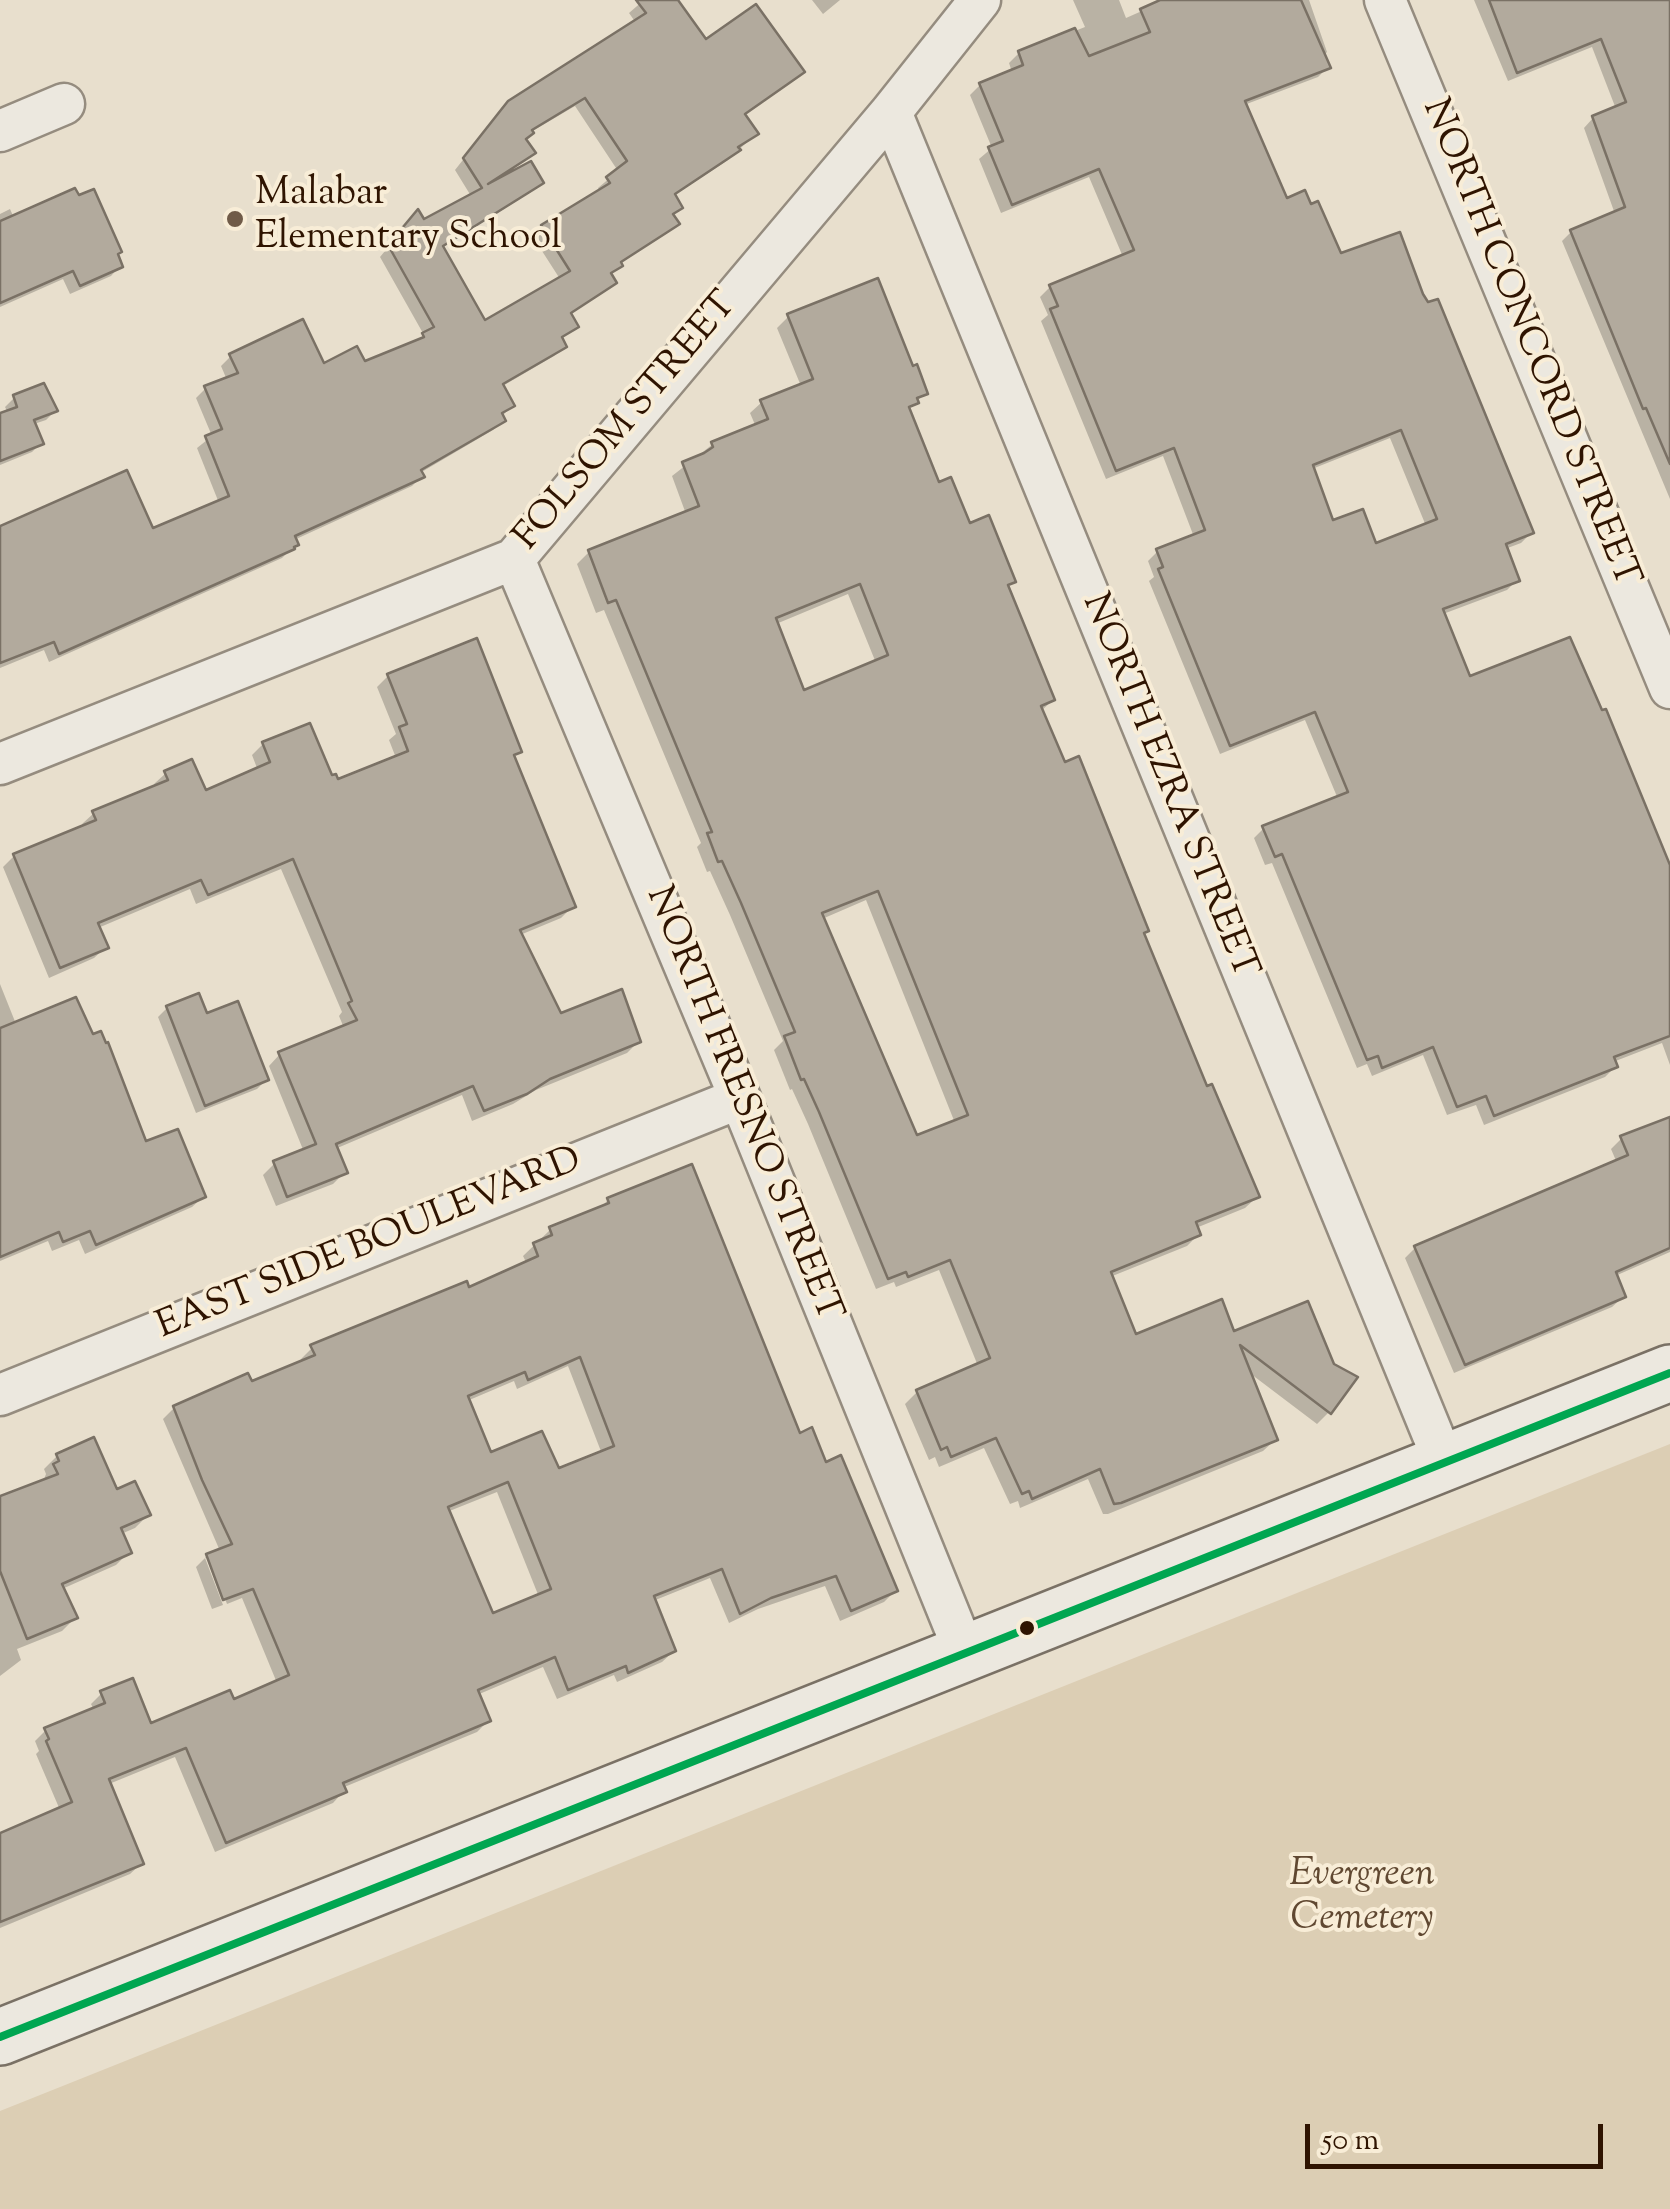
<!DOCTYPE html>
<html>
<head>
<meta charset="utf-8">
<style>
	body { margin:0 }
	#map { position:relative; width:1670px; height:2209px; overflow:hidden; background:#e8dfcd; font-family:"Sorts Mill Goudy",serif }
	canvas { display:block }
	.scale { position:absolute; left:1305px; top:2124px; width:298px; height:45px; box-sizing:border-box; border:5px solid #2f1401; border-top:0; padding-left:12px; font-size:30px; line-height:35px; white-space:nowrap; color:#2f1401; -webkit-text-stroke:8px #f8edd7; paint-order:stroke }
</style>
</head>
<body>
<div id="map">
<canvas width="1670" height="2209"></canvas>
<div class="scale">50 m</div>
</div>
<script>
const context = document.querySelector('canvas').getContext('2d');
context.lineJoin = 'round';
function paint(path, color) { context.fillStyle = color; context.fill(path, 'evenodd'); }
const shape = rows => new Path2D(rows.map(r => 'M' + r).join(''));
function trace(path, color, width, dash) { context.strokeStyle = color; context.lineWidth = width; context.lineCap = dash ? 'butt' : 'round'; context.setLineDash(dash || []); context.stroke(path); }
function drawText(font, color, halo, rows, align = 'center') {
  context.font = font + ' "Sorts Mill Goudy",serif'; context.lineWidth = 8; context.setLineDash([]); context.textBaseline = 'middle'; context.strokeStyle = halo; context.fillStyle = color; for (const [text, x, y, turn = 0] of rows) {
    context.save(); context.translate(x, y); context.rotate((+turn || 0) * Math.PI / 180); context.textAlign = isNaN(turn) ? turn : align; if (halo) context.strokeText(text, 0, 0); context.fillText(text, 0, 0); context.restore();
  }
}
const green = shape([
	[1670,1444,1670,2209,0,2209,0,2111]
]);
const shadow = shape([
	[644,0,675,0,706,42,802,72,743,116,756,134,746,143,728,160,673,196,680,207,672,216,677,224,619,264,610,276,614,283,569,315,576,326,560,340,564,346,554,356,501,387,512,406,501,417,503,421,493,430,420,473,422,476,412,486,294,540,296,544,282,558,49,662,44,650,0,668,0,529,151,532,219,503,197,448,212,436,196,398,206,388,227,380,221,366,231,356,323,366,364,365,416,343,424,335,380,257,409,222,423,222,471,196,455,170,499,114,636,23,629,13],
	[575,106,618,171,598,188,600,192,543,227,533,237,560,279,484,324,441,248,531,192,541,183,509,176,507,173,532,153,524,140,531,132],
	[812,0,840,0,823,14],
	[1073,0,1119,0,1126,18,1160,3,1179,0,1309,0,1327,52,1324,55,1328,67,1318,77,1244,105,1286,201,1340,257,1421,295,1531,533,1521,543,1505,549,1517,580,1507,590,1443,614,1469,680,1670,876,1670,1065,1662,1043,1613,1062,1615,1067,1605,1077,1484,1125,1476,1105,1447,1115,1423,1055,1372,1076,1367,1064,1357,1068,1272,863,1265,865,1254,838,1264,828,1338,799,1305,720,1220,754,1149,581,1154,577,1148,561,1158,551,1194,537,1163,456,1106,479,1041,321,1048,315,1040,297,1050,287,1123,257,1089,177,1001,213,979,159,992,148,970,95,980,85,1012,72,1009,63,1019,53,1085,27],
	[1390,438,1426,526,1374,546,1331,523,1312,469],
	[1474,0,1670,0,1670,499,1562,241,1571,232,1615,214,1584,128,1593,118,1616,109,1592,47,1508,81],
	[10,209,14,218,116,255,120,266,111,276,70,294,63,279,0,307,0,214],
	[789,316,912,369,925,393,908,410,937,485,1013,581,1006,587,1053,700,1041,711,1142,935,1206,1089,1257,1197,1245,1208,1196,1228,1199,1234,1187,1246,1110,1277,1134,1337,1233,1335,1329,1412,1317,1424,1247,1371,1275,1440,1263,1451,1108,1514,1103,1514,1088,1479,1020,1508,1018,1501,1010,1504,984,1448,939,1467,935,1457,929,1460,905,1404,917,1392,978,1366,939,1270,896,1287,894,1282,876,1289,808,1124,792,1089,790,1090,774,1050,783,1041,730,915,710,871,707,872,697,847,701,843,604,610,596,613,577,564,589,552,686,514,672,476,713,444,756,427,750,413,762,402,801,386,777,328],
	[848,594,876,663,803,693,776,624],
	[866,900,955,1123,916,1139,822,919],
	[14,398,55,411,46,420,34,424,41,443,32,452,0,465,0,416,8,413,5,407],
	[388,676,519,751,512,758,573,906,561,918,520,935,560,1017,638,1042,627,1053,536,1090,513,1104,472,1121,462,1095,335,1149,345,1172,333,1184,276,1206,263,1175,274,1164,304,1152,269,1066,280,1054,344,1028,339,1016,342,1012,281,869,196,904,190,889,98,928,106,947,94,958,49,978,3,867,14,856,84,827,82,824,94,813,156,787,154,784,166,773,205,793,257,768,252,755,263,744,337,782,396,758,389,740,396,734,377,687],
	[0,984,16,1024,203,1197,192,1207,85,1254,79,1240,52,1251,48,1241,0,1261],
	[167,1008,206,1016,266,1080,257,1089,196,1113,158,1017],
	[1670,1119,1670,1252,1615,1276,1623,1297,1612,1307,1454,1373,1405,1258,1415,1248,1617,1163,1611,1149,1621,1139],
	[608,1200,825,1465,895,1591,884,1602,840,1621,825,1586,758,1609,729,1623,710,1578,653,1601,674,1651,662,1662,617,1682,614,1675,557,1699,543,1667,477,1695,488,1721,477,1732,342,1788,344,1791,333,1803,215,1852,175,1757,109,1784,142,1863,130,1874,0,1928,0,1836,60,1810,36,1754,39,1751,35,1741,46,1730,94,1710,91,1704,102,1693,150,1726,233,1702,277,1683,242,1598,227,1604,210,1558,205,1558,223,1605,212,1609,196,1567,207,1556,220,1551,163,1419,174,1408,250,1385,303,1363,301,1359,312,1348,468,1290,527,1264,523,1256,550,1230,599,1209],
	[568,1366,602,1454,558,1471,490,1456,467,1401,514,1381,517,1389],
	[497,1492,539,1597,492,1617,447,1512],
	[57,1456,148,1515,135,1528,121,1534,129,1552,116,1565,62,1589,75,1618,62,1631,17,1649,21,1660,0,1676,0,1499,43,1482,46,1474,44,1469]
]);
const building = shape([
	[636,0,678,0,706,39,756,4,805,72,745,114,759,134,738,147,741,150,675,194,683,208,673,214,680,224,621,262,623,266,611,273,617,283,571,313,579,327,562,337,567,347,503,384,515,406,502,413,506,421,421,470,425,477,295,536,299,545,294,547,295,549,59,654,54,642,0,663,0,526,127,470,153,528,229,496,205,436,222,429,204,386,238,373,229,354,303,319,324,363,357,346,365,361,424,337,422,333,434,327,388,245,418,209,424,219,482,188,463,158,508,101,646,13,636,0],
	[585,98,627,161,606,177,610,183,541,225,570,271,485,320,443,246,544,183,531,161,488,184,536,153,526,139,534,133,532,130,585,98],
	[1160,0,1301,0,1331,68,1245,101,1287,198,1305,190,1311,204,1318,201,1341,253,1400,232,1423,294,1428,302,1438,299,1534,533,1506,544,1520,581,1443,609,1470,676,1570,637,1602,710,1606,709,1670,865,1670,1036,1614,1057,1618,1067,1494,1116,1486,1096,1457,1107,1433,1047,1382,1068,1378,1056,1367,1060,1282,854,1275,857,1262,826,1348,792,1315,712,1230,746,1158,569,1163,567,1156,549,1205,530,1174,448,1116,471,1050,309,1058,306,1049,285,1134,250,1099,169,1012,205,988,147,1003,141,979,83,1023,65,1018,51,1075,28,1089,56,1150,32,1140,9,1160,0],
	[1401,430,1437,519,1376,543,1363,509,1333,520,1313,465,1401,430],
	[1489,0,1670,0,1670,464,1646,408,1643,409,1570,230,1625,207,1592,116,1626,102,1601,39,1517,73,1489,0],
	[75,188,79,195,94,189,122,252,118,254,123,267,80,286,73,271,0,303,0,221,75,188],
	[878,278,913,366,917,364,928,394,917,398,919,403,909,407,939,482,951,477,970,523,989,515,1016,582,1008,585,1055,700,1041,706,1065,762,1079,756,1149,931,1144,933,1207,1086,1212,1084,1260,1197,1196,1222,1201,1235,1111,1272,1136,1334,1222,1299,1234,1331,1308,1301,1334,1364,1358,1377,1331,1414,1240,1345,1278,1440,1121,1503,1114,1504,1100,1469,1032,1499,1029,1491,1022,1494,996,1438,951,1457,947,1447,941,1450,916,1390,990,1358,950,1260,908,1277,906,1272,888,1279,819,1112,804,1079,801,1080,784,1036,795,1032,741,903,722,861,718,862,707,833,712,832,616,600,608,603,588,550,699,506,682,462,704,453,713,447,711,442,768,419,760,400,813,379,787,314,878,278],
	[860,584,888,655,804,690,776,618,860,584],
	[878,891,968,1115,917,1135,822,913,878,891],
	[44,383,58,411,34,420,44,444,0,461,0,413,17,407,13,395,44,383],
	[477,638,522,752,514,755,576,907,520,930,561,1013,622,989,641,1042,550,1079,527,1094,484,1111,473,1086,336,1144,348,1173,287,1197,273,1161,316,1144,278,1052,357,1020,348,1003,352,1001,293,859,208,895,201,880,98,923,109,948,60,968,13,854,96,820,92,811,168,780,164,771,192,759,206,790,270,762,262,742,310,723,332,775,336,774,338,779,408,751,399,727,407,724,387,674,477,638],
	[199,993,207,1013,238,1001,269,1080,205,1106,166,1006,199,993],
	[76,997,93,1034,101,1031,106,1043,108,1042,146,1141,178,1129,206,1197,96,1245,90,1231,63,1242,59,1232,0,1257,0,1028,76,997],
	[1670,1117,1670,1248,1616,1272,1626,1297,1465,1365,1414,1246,1628,1155,1620,1136,1670,1117],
	[692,1164,800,1433,812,1427,826,1462,841,1455,898,1591,851,1611,836,1576,771,1598,740,1614,722,1569,654,1596,676,1651,628,1673,626,1666,568,1690,555,1657,478,1690,491,1721,343,1783,347,1792,226,1843,186,1748,109,1779,144,1864,0,1922,0,1833,72,1802,46,1741,49,1739,44,1728,105,1703,100,1691,133,1678,151,1723,230,1690,234,1699,289,1675,253,1589,223,1600,206,1554,232,1544,202,1480,173,1406,248,1373,252,1381,315,1355,310,1345,467,1281,469,1287,538,1256,533,1243,552,1235,549,1227,609,1203,607,1198,692,1164],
	[580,1357,614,1446,559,1468,542,1431,491,1452,468,1396,525,1372,528,1380,580,1357],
	[508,1482,551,1589,493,1613,448,1507,508,1482],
	[94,1437,117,1489,135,1481,151,1515,121,1528,132,1553,62,1584,78,1618,27,1639,0,1571,0,1496,58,1474,53,1464,59,1461,56,1454,94,1437]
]);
const minor = shape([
	[1385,0,1670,688],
	[891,112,1444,1462],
	[0,131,64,104],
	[514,559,740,1098,965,1653],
	[0,764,514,559,891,112,980,0],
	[0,1395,740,1098]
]);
const secondary = shape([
	[0,2037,1670,1373]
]);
const bus1 = shape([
	[0,2037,1670,1373]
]);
const markers = [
	[235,219,10,"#705b48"],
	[1027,1628,9,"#2f1401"]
];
const poiNames = [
	["Malabar",255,197],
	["Elementary School",255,241]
];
const streetNames = [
	["NORTH CONCORD STREET",1528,344,68],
	["FOLSOM STREET",628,423,-50],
	["NORTH EZRA STREET",1167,787,68],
	["NORTH FRESNO STREET",741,1105,68],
	["EAST SIDE BOULEVARD",370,1246,-22]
];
const parkNames = [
	["Evergreen",1362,1878],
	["Cemetery",1362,1922]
];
paint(green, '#dcceb4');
paint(shadow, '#0003');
paint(building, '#b2aa9d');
trace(building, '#7a7165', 2.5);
trace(minor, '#958c7f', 45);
trace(secondary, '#7a7165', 60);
trace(minor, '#ece8df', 40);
trace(secondary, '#ece8df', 55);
trace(bus1, '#00a651', 8);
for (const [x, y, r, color] of markers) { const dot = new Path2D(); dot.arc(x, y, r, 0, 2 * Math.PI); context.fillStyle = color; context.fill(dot); trace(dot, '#f8edd7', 4); }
drawText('38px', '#2f1401', '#f8edd7', poiNames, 'left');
drawText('38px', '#2f1401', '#f8edd7', streetNames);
drawText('italic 38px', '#604831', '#f8edd7', parkNames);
</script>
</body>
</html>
